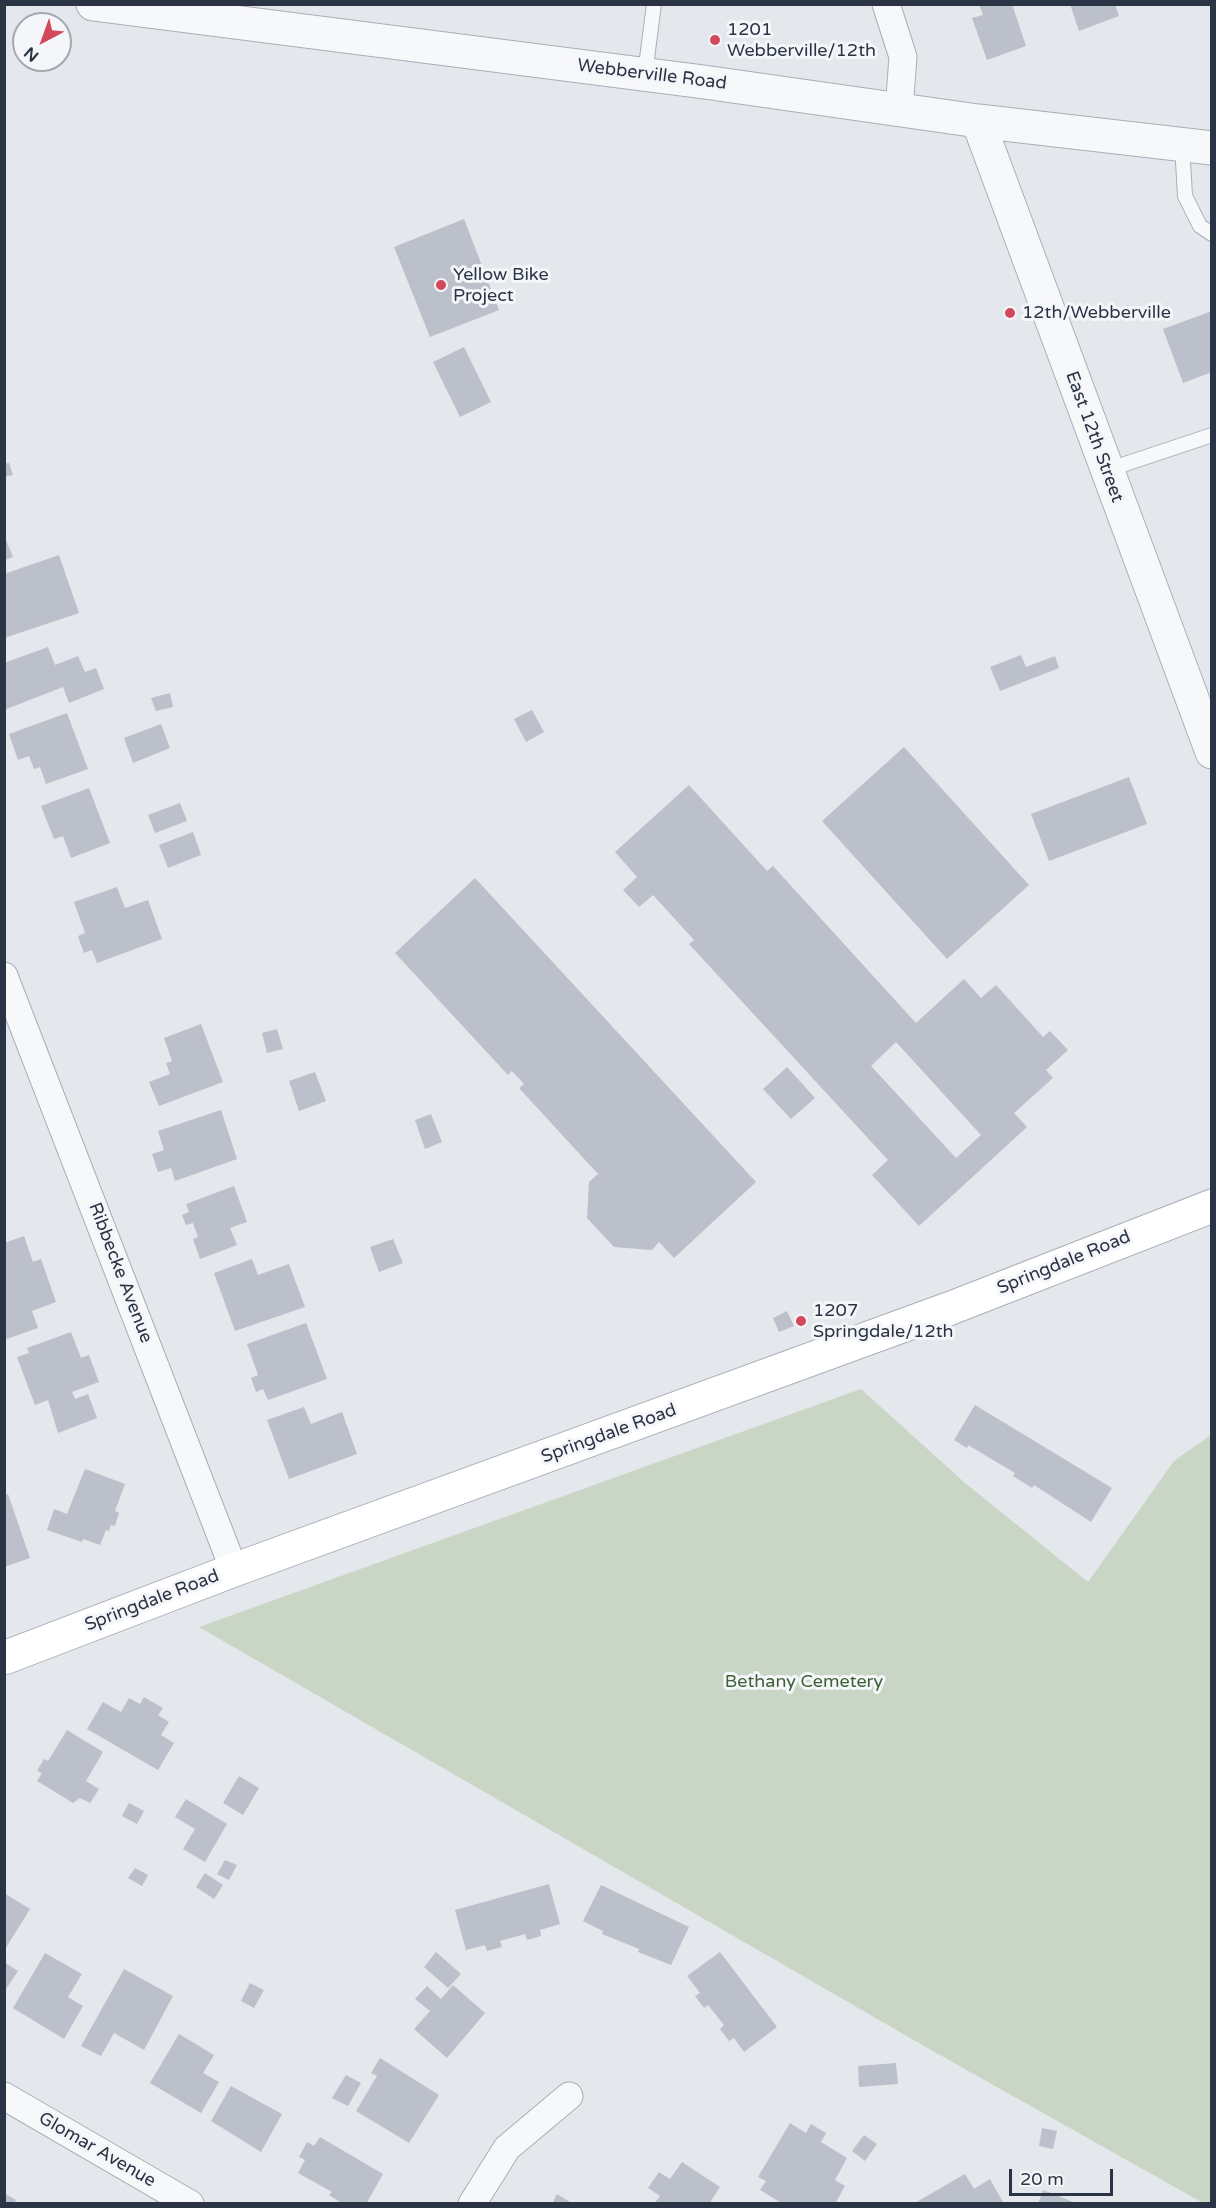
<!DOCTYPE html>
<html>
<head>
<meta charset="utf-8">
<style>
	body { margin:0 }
	#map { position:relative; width:1216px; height:2208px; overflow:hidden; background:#e4e7ec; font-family:"Varela Round",sans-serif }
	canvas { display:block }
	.frame { position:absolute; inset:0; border:6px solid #2b3445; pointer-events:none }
	.north { position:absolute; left:12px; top:12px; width:60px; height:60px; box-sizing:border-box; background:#f4f6f9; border:2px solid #a4a8b1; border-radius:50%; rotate:221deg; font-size:16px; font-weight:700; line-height:24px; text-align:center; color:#2b3445 }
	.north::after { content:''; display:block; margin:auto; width:21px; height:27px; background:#d1495b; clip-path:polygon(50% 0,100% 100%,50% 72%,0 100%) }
	.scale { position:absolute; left:1009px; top:2169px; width:104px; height:27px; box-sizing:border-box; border:3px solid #2b3445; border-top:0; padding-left:8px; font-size:18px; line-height:21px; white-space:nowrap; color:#2b3445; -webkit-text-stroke:4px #f4f6f9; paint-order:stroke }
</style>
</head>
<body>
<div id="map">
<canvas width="1216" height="2208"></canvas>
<div class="frame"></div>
<div class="north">N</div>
<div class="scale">20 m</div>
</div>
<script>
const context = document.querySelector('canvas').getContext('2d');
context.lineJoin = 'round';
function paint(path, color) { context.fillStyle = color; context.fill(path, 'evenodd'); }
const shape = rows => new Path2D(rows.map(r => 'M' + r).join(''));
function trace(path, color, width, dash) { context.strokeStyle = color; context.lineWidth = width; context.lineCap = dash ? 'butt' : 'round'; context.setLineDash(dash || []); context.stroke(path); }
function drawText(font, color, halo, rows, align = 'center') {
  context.font = font + ' "Varela Round",sans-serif'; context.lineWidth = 6; context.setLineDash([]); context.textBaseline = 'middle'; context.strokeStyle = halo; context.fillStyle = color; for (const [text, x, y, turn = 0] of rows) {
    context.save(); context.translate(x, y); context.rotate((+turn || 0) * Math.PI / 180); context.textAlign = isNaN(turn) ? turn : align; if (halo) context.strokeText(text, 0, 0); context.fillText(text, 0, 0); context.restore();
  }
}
const green = shape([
	[861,1389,965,1483,1088,1582,1174,1461,1211,1435,1211,2203,1203,2203,924,2046,199,1627]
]);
const building = shape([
	[979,4,1012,4,1026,46,987,60,972,18,983,15],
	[1070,4,1115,4,1119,16,1079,31],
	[464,219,499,310,430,337,394,247],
	[1212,311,1212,372,1183,383,1163,329],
	[464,347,491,402,460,417,433,362],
	[9,463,13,475,4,477,4,464],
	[4,535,13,557,4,560],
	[59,555,79,613,4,638,4,574],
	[48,647,55,665,78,656,85,672,96,668,104,689,69,703,63,687,4,710,4,663],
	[1021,655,1026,667,1055,656,1059,668,1000,691,990,667],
	[170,693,173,707,156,711,151,698],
	[532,710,544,732,526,742,514,719],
	[67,713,88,769,46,784,40,767,34,769,29,756,18,760,9,734],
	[161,724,170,748,133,763,124,738],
	[904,747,1029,885,947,959,822,821],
	[1129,777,1147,824,1049,861,1031,814],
	[689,785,767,871,773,866,916,1023,964,979,981,998,996,985,1043,1037,1050,1031,1068,1050,1046,1070,1053,1078,1014,1113,1027,1127,919,1226,872,1175,888,1160,689,944,694,940,653,895,639,907,623,890,637,877,615,852],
	[896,1042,981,1135,956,1158,871,1066],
	[89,788,110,843,71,858,63,836,54,839,41,806],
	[180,803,187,821,155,833,148,815],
	[193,832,201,855,168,868,159,845],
	[475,878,756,1182,674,1258,659,1242,652,1250,614,1247,587,1218,589,1182,598,1174,519,1088,524,1084,512,1071,508,1075,395,953],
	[117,887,125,908,148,900,162,939,97,963,92,950,84,953,81,945,78,936,85,933,74,902],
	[201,1024,223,1082,159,1106,149,1082,170,1074,166,1063,172,1061,164,1038],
	[277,1029,283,1049,267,1053,262,1033],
	[787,1067,815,1098,791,1119,763,1089],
	[315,1072,326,1101,299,1111,289,1081],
	[221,1110,237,1159,175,1181,171,1168,158,1172,152,1154,164,1150,158,1131],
	[431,1114,442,1142,425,1149,415,1120],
	[234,1186,247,1222,230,1228,237,1245,200,1259,193,1239,198,1237,193,1223,186,1225,182,1215,189,1212,186,1204],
	[24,1236,33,1262,41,1259,56,1302,32,1311,38,1328,4,1340,4,1243],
	[393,1239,403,1263,379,1272,370,1247],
	[252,1259,258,1275,289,1264,305,1307,235,1331,214,1273],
	[787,1311,794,1326,779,1332,773,1318],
	[306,1323,327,1379,268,1400,263,1389,256,1392,251,1378,258,1375,247,1344],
	[71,1332,81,1358,89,1355,99,1382,72,1392,75,1399,88,1394,97,1418,58,1433,48,1400,35,1405,17,1357,29,1353,27,1348],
	[975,1405,1112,1488,1091,1522,1034,1485,1032,1488,1013,1476,1015,1473,968,1445,967,1448,954,1440],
	[304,1407,311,1424,342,1412,357,1454,289,1479,267,1420],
	[85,1469,125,1484,115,1511,119,1513,115,1526,111,1525,109,1531,106,1530,100,1545,83,1539,82,1542,47,1530,54,1509,67,1514],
	[8,1494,30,1558,4,1567,4,1495],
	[144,1697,163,1708,158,1715,169,1722,161,1735,174,1743,158,1770,87,1729,103,1702,121,1712,129,1698,140,1704],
	[67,1730,103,1752,86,1781,99,1789,90,1803,80,1798,73,1803,37,1781,42,1773,37,1771,44,1759,48,1761],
	[239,1776,259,1788,243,1815,223,1803],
	[186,1799,227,1824,205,1862,183,1849,195,1829,175,1817],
	[129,1803,144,1811,137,1824,122,1816],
	[225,1860,237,1865,229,1880,217,1874],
	[135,1868,148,1875,142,1886,128,1878],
	[205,1873,223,1885,214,1899,196,1887],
	[549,1884,560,1924,540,1930,541,1936,527,1940,525,1934,500,1941,502,1947,487,1951,485,1945,466,1950,455,1910],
	[601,1885,689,1927,671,1965,638,1952,639,1949,602,1934,603,1931,583,1921],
	[4,1893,30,1909,4,1951],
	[436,1952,461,1974,448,1988,424,1967],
	[720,1952,777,2027,744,2052,734,2038,729,2041,720,2029,724,2025,708,2005,704,2008,695,1996,700,1993,687,1976],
	[45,1953,82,1974,68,1997,83,2006,64,2039,13,2008],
	[4,1962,18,1971,4,1992],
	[124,1969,173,1996,144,2050,114,2033,101,2056,81,2046],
	[250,1983,264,1990,254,2008,241,2001],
	[453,1985,485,2013,447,2058,414,2029,430,2011,415,1999,427,1986,441,1999],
	[179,2034,214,2055,203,2073,219,2082,201,2113,150,2083],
	[380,2058,439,2095,409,2143,356,2111,377,2076,371,2073],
	[896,2063,898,2084,859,2087,858,2066],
	[346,2075,361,2083,348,2106,332,2098],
	[231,2086,282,2114,261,2152,211,2121],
	[790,2123,806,2133,811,2124,826,2133,821,2142,847,2158,835,2180,845,2186,835,2204,783,2204,760,2190,766,2181,758,2177],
	[1042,2128,1057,2131,1053,2149,1039,2146],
	[864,2135,877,2144,865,2161,852,2151],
	[320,2137,383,2174,366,2204,343,2204,329,2195,332,2192,298,2173,305,2160,299,2157,307,2142,314,2146],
	[682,2162,720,2187,709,2204,654,2204,660,2196,648,2188,659,2172,670,2179],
	[965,2174,974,2189,990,2179,1004,2204,913,2204],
	[1043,2190,1076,2203,1076,2204,1038,2204],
	[4,2193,16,2200,14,2204,4,2204],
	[557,2194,573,2204,552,2204]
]);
const service = shape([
	[645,74,654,4],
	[1182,144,1185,196,1200,226,1212,234],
	[1107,470,1212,435]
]);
const minor = shape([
	[886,4,903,57,899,110],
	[4,976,234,1570],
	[4,2096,190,2204],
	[472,2204,507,2148,569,2096]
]);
const tertiary = shape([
	[93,4,704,82,978,121,1212,148],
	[978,121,1212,752]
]);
const secondary = shape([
	[4,1658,234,1570,951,1308,1212,1206]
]);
const markers = [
	[715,40,6,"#d1495b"],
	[441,285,6,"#d1495b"],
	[1010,313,6,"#d1495b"],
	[801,1321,6,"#d1495b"]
];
const poiNames = [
	["1201",727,30],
	["Webberville/12th",727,51],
	["Yellow Bike",453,275],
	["Project",453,296],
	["12th/Webberville",1022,313],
	["1207",813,1311],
	["Springdale/12th",813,1332]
];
const streetNames = [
	["Webberville Road",652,75,7],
	["East 12th Street",1094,437,70],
	["Springdale Road",1064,1263,-22],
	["Ribbecke Avenue",120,1273,69],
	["Springdale Road",609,1434,-20],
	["Springdale Road",152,1601,-21],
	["Glomar Avenue",97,2150,30]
];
const parkNames = [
	["Bethany Cemetery",804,1682]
];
paint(green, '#c9d6c5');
paint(building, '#bbc0ca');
trace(service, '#a9aeb7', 16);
trace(minor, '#a9aeb7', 29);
trace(tertiary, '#a9aeb7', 35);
trace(secondary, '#a9aeb7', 35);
trace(service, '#f7f8fa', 14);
trace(minor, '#f7f8fa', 27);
trace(tertiary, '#f7f8fa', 33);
trace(secondary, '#fff', 33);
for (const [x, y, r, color] of markers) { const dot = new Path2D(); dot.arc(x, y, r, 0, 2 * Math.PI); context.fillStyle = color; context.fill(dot); trace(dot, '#f4f6f9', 2); }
drawText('18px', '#2b3445', '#f4f6f9', poiNames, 'left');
drawText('18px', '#2b3445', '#f4f6f9', streetNames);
drawText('18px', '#3f6138', '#f4f6f9', parkNames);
</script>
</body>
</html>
